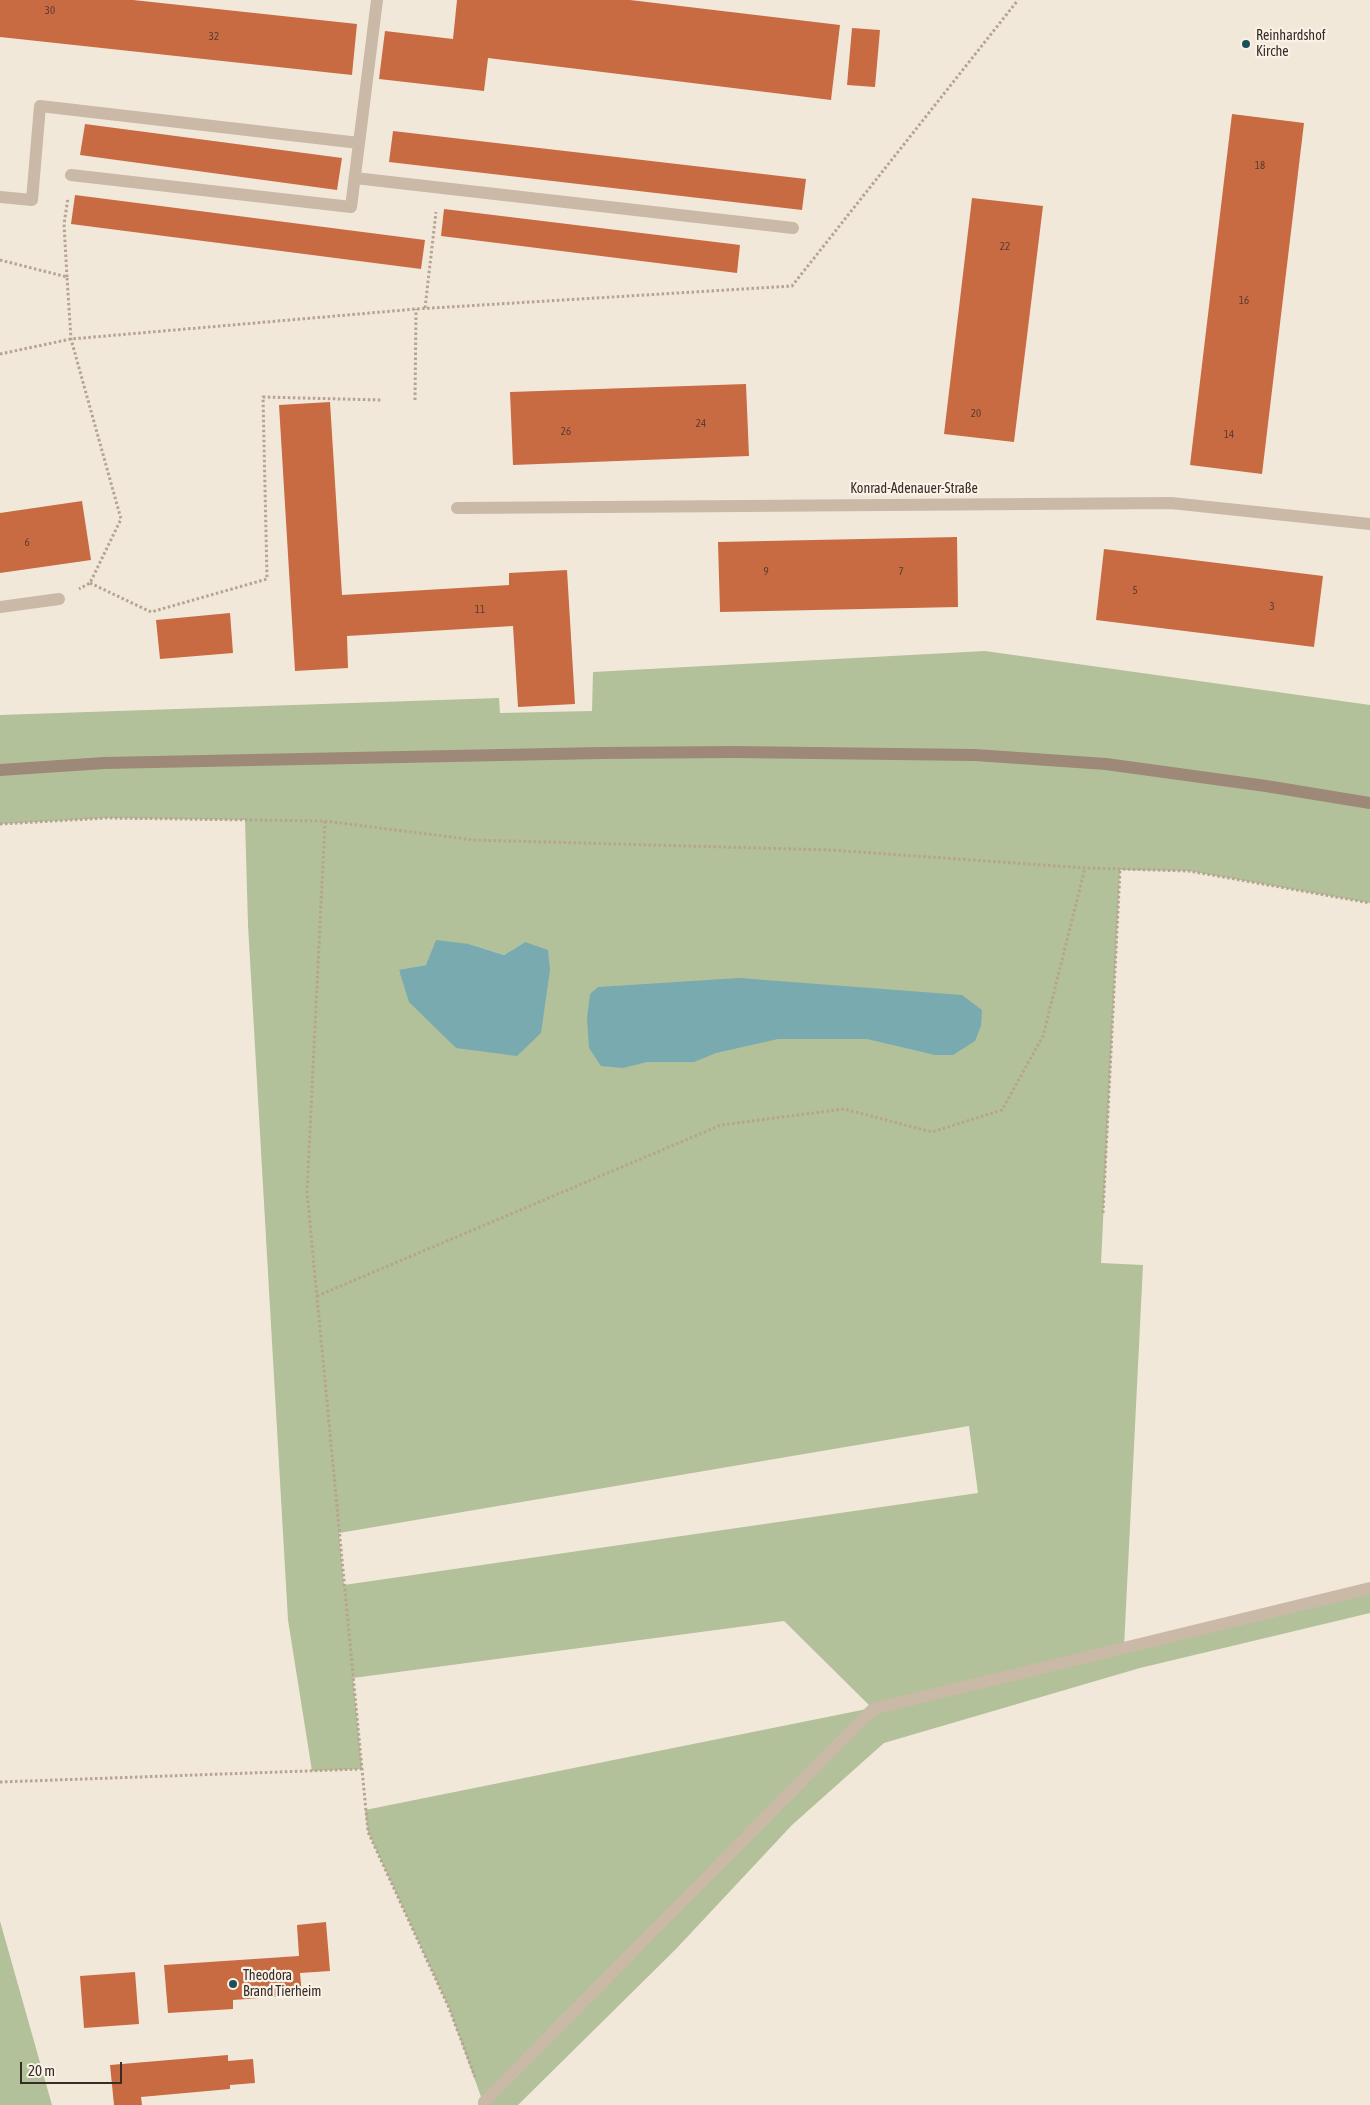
<!DOCTYPE html>
<html>
<head>
<meta charset="utf-8">
<style>
	body { margin:0 }
	#map { position:relative; width:1370px; height:2105px; overflow:hidden; background:#f2e8da; font-family:"Asap Condensed",sans-serif }
	canvas { display:block }
	.scale { position:absolute; left:20px; top:2062px; width:102px; height:22px; box-sizing:border-box; border:2px solid #362d27; border-top:0; padding-left:6px; font-size:15px; line-height:18px; white-space:nowrap; color:#362d27; -webkit-text-stroke:4px #faf2e7; paint-order:stroke }
</style>
</head>
<body>
<div id="map">
<canvas width="1370" height="2105"></canvas>
<div class="scale">20 m</div>
</div>
<script>
const context = document.querySelector('canvas').getContext('2d');
context.lineJoin = 'round';
function paint(path, color) { context.fillStyle = color; context.fill(path, 'evenodd'); }
const shape = rows => new Path2D(rows.map(r => 'M' + r).join(''));
function trace(path, color, width, dash) { context.strokeStyle = color; context.lineWidth = width; context.lineCap = dash ? 'butt' : 'round'; context.setLineDash(dash || []); context.stroke(path); }
function drawText(font, color, halo, rows, align = 'center') {
  context.font = font + ' "Asap Condensed",sans-serif'; context.lineWidth = 4.5; context.setLineDash([]); context.textBaseline = 'middle'; context.strokeStyle = halo; context.fillStyle = color; for (const [text, x, y, turn = 0] of rows) {
    context.save(); context.translate(x, y); context.rotate((+turn || 0) * Math.PI / 180); context.textAlign = isNaN(turn) ? turn : align; if (halo) context.strokeText(text, 0, 0); context.fillText(text, 0, 0); context.restore();
  }
}
const green = shape([
	[985,651,1370,705,1370,903,1189,871,1120,870,1101,1263,1143,1265,1124,1647,1370,1588,1370,1613,1140,1668,884,1743,792,1825,676,1949,518,2105,484,2105,449,2008,368,1832,365,1810,872,1708,784,1621,353,1678,362,1769,312,1771,288,1620,248,925,245,820,107,818,0,824,0,715,499,698,500,713,592,711,593,672],
	[525,942,456,1048,436,1026,399,971,426,965,469,944,504,955],
	[969,1426,978,1493,344,1585,339,1533],
	[0,1921,52,2105,0,2105]
]);
const water = shape([
	[436,940,469,944,504,955,525,942,548,950,550,970,541,1033,517,1056,456,1048,409,1002,399,970,426,965],
	[739,978,962,995,982,1010,981,1026,975,1041,953,1055,935,1055,867,1039,778,1039,716,1053,694,1062,647,1062,623,1068,601,1066,589,1048,587,1018,590,994,598,987]
]);
const building = shape([
	[0,0,133,0,357,24,352,75,0,37],
	[457,0,630,0,840,25,831,100,488,58,484,91,379,79,385,31,453,39],
	[852,28,880,30,875,87,847,85],
	[1232,114,1304,123,1262,474,1190,465],
	[85,124,342,158,337,190,80,155],
	[393,131,806,179,802,210,389,162],
	[75,195,425,240,421,269,71,224],
	[972,198,1043,206,1014,442,944,434],
	[444,209,740,245,737,273,441,236],
	[746,384,749,456,513,465,510,392],
	[330,402,342,595,509,585,509,573,567,570,575,704,518,707,513,626,347,636,348,668,295,671,279,405],
	[82,501,91,560,0,573,0,513],
	[957,537,958,607,720,612,718,542],
	[1104,549,1323,576,1314,647,1096,620],
	[230,613,233,653,160,659,156,620],
	[326,1922,330,1971,300,1973,302,1995,233,2000,233,2009,168,2013,164,1965,299,1956,297,1925],
	[135,1972,139,2024,84,2028,80,1976],
	[228,2055,228,2061,253,2059,255,2083,230,2085,230,2089,141,2097,142,2105,114,2105,110,2065]
]);
const path = shape([
	[0,260,67,277,71,339,121,519,90,583,79,589],
	[67,277,64,224,68,198],
	[425,308,436,212],
	[0,354,71,339,416,309,792,286,1018,0],
	[415,400,416,309],
	[90,583,151,612,267,579,263,397,382,400],
	[325,821,307,1192,368,1832,449,2008,475,2077],
	[0,824,107,818,325,821,474,840,831,850,1085,868,1189,871,1370,903],
	[1103,1213,1120,870],
	[317,1296,721,1125,844,1109,932,1132,1002,1110,1043,1036,1085,868],
	[0,1782,362,1769]
]);
const lane = shape([
	[71,175,351,207,377,0],
	[355,178,793,228],
	[0,197,32,200,40,106,359,143]
]);
const street = shape([
	[457,508,1171,503,1370,524],
	[0,607,59,599],
	[484,2105,484,2102,873,1709,1370,1588]
]);
const secondary = shape([
	[0,770,104,763,601,753,734,752,975,755,1106,764,1266,786,1370,803]
]);
const markers = [
	[1246,44,5,"#1c5058"],
	[233,1984,5,"#1c5058"]
];
const numberNames = [
	["30",50,11],
	["32",214,37],
	["18",1260,166],
	["22",1005,247],
	["16",1244,301],
	["20",976,414],
	["24",701,424],
	["26",566,432],
	["14",1229,435],
	["6",27,543],
	["9",766,572],
	["7",901,572],
	["5",1135,591],
	["3",1272,607],
	["11",480,610]
];
const poiNames = [
	["Reinhardshof",1256,36],
	["Kirche",1256,52],
	["Theodora",243,1976],
	["Brand Tierheim",243,1992]
];
const streetNames = [
	["Konrad-Adenauer-Straße",914,489]
];
paint(green, '#b2c19a');
paint(water, '#79aaaf');
paint(building, '#c86b43');
trace(path, '#b6a390', 3, [2.5, 2.5]);
trace(lane, '#cab9a6', 12);
trace(street, '#cab9a6', 12);
trace(secondary, '#9e8877', 12);
for (const [x, y, r, color] of markers) { const dot = new Path2D(); dot.arc(x, y, r, 0, 2 * Math.PI); context.fillStyle = color; context.fill(dot); trace(dot, '#faf2e7', 2); }
drawText('11px', '#5a3c2e', null, numberNames);
drawText('14px', '#362d27', '#faf2e7', poiNames, 'left');
drawText('14px', '#362d27', '#faf2e7', streetNames);
</script>
</body>
</html>
